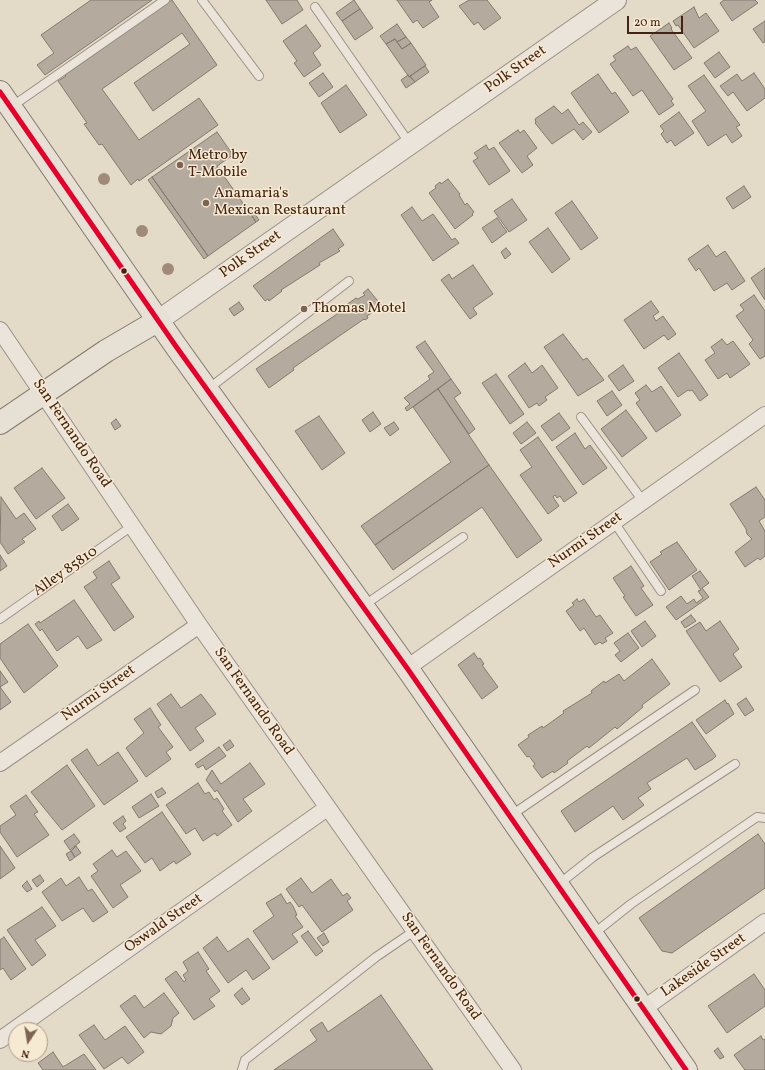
<!DOCTYPE html>
<html>
<head>
<meta charset="utf-8">
<style>
	body { margin:0 }
	#map { position:relative; width:765px; height:1070px; overflow:hidden; background:#e4dac8; font-family:Vollkorn,serif }
	canvas { display:block }
	.north { position:absolute; left:8px; top:1022px; width:40px; height:40px; box-sizing:border-box; background:#f6ead3; border:1px solid #af9a86; border-radius:50%; rotate:192deg; font-size:11px; font-weight:700; line-height:16px; text-align:center; color:#452313 }
	.north::after { content:''; display:block; margin:auto; width:14px; height:18px; background:#7d6352; clip-path:polygon(50% 0,100% 100%,50% 72%,0 100%) }
	.scale { position:absolute; left:627px; top:16px; width:56px; height:18px; box-sizing:border-box; border:2px solid #452313; border-top:0; padding-left:5px; font-size:12px; line-height:14px; white-space:nowrap; color:#452313; -webkit-text-stroke:3px #f6ead3; paint-order:stroke }
</style>
</head>
<body>
<div id="map">
<canvas width="765" height="1070"></canvas>
<div class="north">N</div>
<div class="scale">20 m</div>
</div>
<script>
const context = document.querySelector('canvas').getContext('2d');
context.lineJoin = 'round';
function paint(path, color) { context.fillStyle = color; context.fill(path, 'evenodd'); }
const shape = rows => new Path2D(rows.map(r => 'M' + r).join(''));
function trace(path, color, width, dash) { context.strokeStyle = color; context.lineWidth = width; context.lineCap = dash ? 'butt' : 'round'; context.setLineDash(dash || []); context.stroke(path); }
function drawText(font, color, halo, rows, align = 'center') {
  context.font = font + ' Vollkorn,serif'; context.lineWidth = 3; context.setLineDash([]); context.textBaseline = 'middle'; context.strokeStyle = halo; context.fillStyle = color; for (const [text, x, y, turn = 0] of rows) {
    context.save(); context.translate(x, y); context.rotate((+turn || 0) * Math.PI / 180); context.textAlign = isNaN(turn) ? turn : align; if (halo) context.strokeText(text, 0, 0); context.fillText(text, 0, 0); context.restore();
  }
}
const building = shape([
	[91,0,152,0,45,75,37,65,54,53,41,35,91,0],
	[172,0,217,65,153,111,134,83,190,44,182,33,102,89,139,140,199,98,218,125,139,181,138,179,131,185,102,144,99,145,84,124,87,123,58,81,66,76,65,75,172,0],
	[266,0,297,0,303,10,282,24,266,0],
	[354,0,360,9,342,21,336,13,354,0],
	[397,0,432,0,429,2,439,17,423,28,417,20,413,23,397,0],
	[469,0,487,0,501,18,484,30,478,22,474,25,459,6,469,0],
	[724,0,755,0,758,3,732,21,720,3,724,0],
	[694,7,699,18,706,13,719,31,694,48,678,25,676,26,673,21,694,7],
	[360,9,373,28,355,40,342,21,360,9],
	[765,21,765,42,763,43,753,29,765,21],
	[669,23,672,28,671,29,692,58,674,70,650,36,669,23],
	[397,24,406,37,397,42,395,39,386,44,380,36,397,24],
	[306,25,321,46,313,53,321,65,304,77,294,63,297,61,283,41,306,25],
	[406,37,411,43,402,49,397,42,406,37],
	[395,39,402,49,411,43,426,65,409,77,386,44,395,39],
	[628,46,631,50,636,47,673,99,671,101,674,105,659,115,642,90,633,96,610,64,616,60,613,56,628,46],
	[719,52,730,67,715,78,704,63,719,52],
	[425,66,429,72,415,82,410,76,425,66],
	[323,73,333,87,319,97,309,83,323,73],
	[754,73,765,89,765,98,747,111,733,92,728,96,720,86,737,74,742,81,754,73],
	[598,74,612,94,615,92,629,112,599,133,571,93,598,74],
	[408,75,415,82,406,88,401,80,408,75],
	[704,75,740,125,736,127,742,136,732,143,726,134,708,146,692,121,706,111,688,86,704,75],
	[346,85,367,115,340,133,321,103,346,85],
	[554,106,562,114,568,109,579,125,583,122,592,132,583,140,574,129,552,144,535,123,536,122,535,119,554,106],
	[679,112,694,133,675,146,671,140,667,143,661,134,664,131,660,126,679,112],
	[518,130,520,133,524,130,537,148,527,156,533,165,522,173,499,143,518,130],
	[217,132,233,155,217,166,256,222,208,256,152,177,217,132],
	[486,145,489,150,494,147,510,171,489,185,473,161,478,158,474,153,486,145],
	[152,177,208,256,204,259,148,180,152,177],
	[448,179,460,194,459,195,465,205,467,203,474,212,472,214,473,215,455,229,429,193,436,188,435,186,440,182,441,184,448,179],
	[744,186,751,197,733,209,726,198,744,186],
	[512,199,527,220,509,232,494,211,512,199],
	[572,201,598,238,581,250,555,213,572,201],
	[412,207,422,221,433,214,452,240,455,238,459,243,433,261,401,215,412,207],
	[251,208,259,220,256,222,248,210,251,208],
	[497,218,507,232,492,243,482,228,497,218],
	[548,228,570,259,552,273,529,242,548,228],
	[333,229,344,245,338,249,340,251,319,263,320,265,281,290,282,291,269,301,268,299,265,301,253,286,333,229],
	[708,245,716,257,725,251,745,281,732,290,727,283,714,291,699,268,696,271,688,259,708,245],
	[506,248,511,254,505,259,501,252,506,248],
	[473,265,493,294,473,308,477,314,470,319,441,280,449,274,452,279,473,265],
	[765,268,765,300,751,278,765,268],
	[368,289,382,306,367,316,368,318,365,320,364,319,293,368,294,370,269,388,256,369,340,312,339,310,356,298,358,299,365,295,363,293,368,289],
	[754,295,765,311,765,356,760,359,749,344,753,340,736,316,744,310,740,305,754,295],
	[651,301,659,312,653,316,656,321,663,316,676,334,668,340,664,335,644,349,624,320,651,301],
	[239,302,244,309,234,316,229,309,239,302],
	[563,334,583,360,587,358,604,380,578,396,544,347,563,334],
	[722,339,727,345,733,341,750,364,730,378,727,373,718,379,705,360,715,353,711,347,722,339],
	[425,341,451,379,407,411,405,408,410,404,404,398,430,379,428,376,434,372,416,347,425,341],
	[679,353,708,395,700,401,692,390,690,391,688,390,678,397,658,368,679,353],
	[525,363,532,373,542,365,558,388,545,397,547,400,539,406,537,403,529,408,508,376,525,363],
	[623,365,634,381,619,391,608,376,623,365],
	[496,374,524,414,510,424,482,383,496,374],
	[451,379,461,393,454,398,475,429,469,434,438,389,451,379],
	[646,385,652,392,661,386,681,415,656,432,636,403,640,400,635,393,646,385],
	[438,389,489,465,375,545,361,526,451,462,413,407,438,389],
	[612,391,622,405,607,416,597,401,612,391],
	[626,410,647,438,622,457,601,429,626,410],
	[373,412,381,424,370,432,362,420,373,412],
	[559,413,570,428,552,441,541,426,559,413],
	[319,416,345,453,322,470,295,431,319,416],
	[116,419,121,426,115,430,111,423,116,419],
	[394,422,399,429,390,436,384,428,394,422],
	[527,422,536,433,521,444,513,433,527,422],
	[575,433,585,449,590,445,607,468,583,485,556,447,575,433],
	[538,437,577,493,564,502,560,496,557,498,555,495,553,497,559,506,548,514,520,475,532,467,520,450,538,437],
	[489,465,542,540,517,558,482,507,393,570,375,545,489,465],
	[42,468,65,498,36,519,14,488,42,468],
	[756,487,765,500,765,517,759,521,765,531,765,556,760,560,758,558,745,567,735,552,752,539,747,534,746,529,730,504,756,487],
	[1,497,16,519,24,513,36,529,22,539,25,542,8,554,0,542,1,497],
	[68,504,79,519,62,531,52,516,68,504],
	[677,542,697,570,669,590,650,562,662,554,660,552,677,542],
	[0,555,7,566,0,571,0,555],
	[109,561,120,578,111,584,134,617,114,631,84,587,97,578,93,572,109,561],
	[631,566,644,586,641,588,653,605,636,616,623,597,625,596,613,578,631,566],
	[700,571,709,583,702,588,709,597,676,620,666,607,681,596,687,604,694,599,696,603,703,598,698,591,701,590,692,576,700,571],
	[577,599,579,602,584,599,596,617,600,615,613,633,605,638,607,641,602,644,600,642,595,645,584,628,580,631,566,611,574,605,572,603,577,599],
	[74,600,102,640,87,649,78,636,57,651,42,629,40,631,35,624,39,621,40,623,74,600],
	[691,615,696,621,685,628,681,622,691,615],
	[645,621,656,636,642,647,631,631,645,621],
	[720,621,739,649,733,654,742,667,720,682,686,631,700,622,706,631,720,621],
	[28,624,58,666,24,693,0,658,0,644,28,624],
	[628,633,639,648,621,662,615,655,620,651,614,643,628,633],
	[474,653,478,659,480,658,484,664,482,665,498,687,482,699,458,665,474,653],
	[652,659,670,684,642,705,643,707,617,729,615,727,589,748,587,746,567,761,568,763,554,773,553,771,542,778,533,766,535,764,529,756,527,757,518,745,529,737,528,735,542,726,543,728,564,713,563,711,592,693,591,691,604,681,605,683,619,674,624,681,652,659],
	[0,671,8,682,0,687,11,702,0,710,0,671],
	[171,694,181,708,201,694,216,714,195,728,204,741,190,751,157,704,171,694],
	[746,698,754,710,745,716,737,704,746,698],
	[725,700,727,704,728,703,734,714,706,734,696,720,725,700],
	[150,708,161,725,158,727,173,747,166,752,171,759,146,777,126,748,144,733,134,719,150,708],
	[692,722,716,756,713,759,695,770,687,758,647,783,651,789,638,798,644,805,623,820,613,806,575,832,561,811,692,722],
	[230,740,234,746,227,751,223,745,230,740],
	[219,747,226,756,206,770,203,765,198,768,195,764,219,747],
	[87,749,98,766,118,752,138,781,104,805,71,760,87,749],
	[250,763,265,784,243,799,252,811,238,822,217,790,215,792,206,780,212,770,221,784,250,763],
	[67,765,95,806,62,830,31,792,67,765],
	[198,783,205,794,209,792,214,800,217,798,224,809,222,811,232,825,217,836,215,833,203,841,195,828,186,834,166,805,198,783],
	[162,788,166,793,158,798,155,792,162,788],
	[151,794,159,806,139,818,132,807,151,794],
	[26,795,38,812,34,814,49,835,17,857,0,832,0,826,16,815,10,806,26,795],
	[162,812,191,854,176,864,174,861,160,871,152,858,145,863,126,837,162,812],
	[123,816,126,821,123,824,126,828,120,832,113,823,123,816],
	[74,834,80,842,70,850,64,841,74,834],
	[758,834,765,844,765,888,672,953,662,951,639,918,758,834],
	[0,846,15,868,0,879,0,846],
	[76,846,81,853,75,857,71,851,76,846],
	[112,850,117,857,126,851,141,871,120,885,128,897,113,908,91,876,98,871,93,864,112,850],
	[71,851,75,857,70,861,66,854,71,851],
	[40,875,44,881,37,887,32,880,40,875],
	[79,877,88,891,92,889,108,912,93,922,83,908,62,921,42,892,61,878,66,886,79,877],
	[301,878,312,893,331,879,343,896,347,893,351,898,347,901,353,910,322,932,302,905,299,907,286,889,301,878],
	[27,881,32,889,27,892,22,886,27,881],
	[281,894,287,904,290,902,293,906,297,915,295,916,303,927,292,934,298,942,273,960,253,931,274,916,266,903,281,894],
	[42,907,56,926,35,940,46,955,32,966,7,930,42,907],
	[308,931,323,951,316,956,301,936,308,931],
	[324,933,329,942,323,946,317,938,324,933],
	[4,937,26,969,11,980,3,968,0,970,0,940,4,937],
	[217,937,228,952,248,938,270,968,253,980,246,970,228,983,203,948,217,937],
	[198,952,209,969,206,971,220,991,209,999,215,1006,194,1020,165,979,176,971,184,982,186,980,183,975,188,971,183,962,198,952],
	[754,974,765,990,765,1006,727,1033,708,1006,754,974],
	[242,988,250,999,242,1005,234,995,242,988],
	[164,993,179,1013,173,1018,171,1026,161,1034,151,1032,144,1038,120,1006,135,995,144,1008,164,993],
	[381,995,433,1070,274,1070,317,1040,310,1030,322,1022,328,1032,381,995],
	[94,1025,105,1040,125,1026,144,1052,128,1064,122,1057,104,1069,79,1035,94,1025],
	[761,1036,763,1040,765,1039,765,1070,745,1070,734,1055,761,1036],
	[718,1048,724,1057,720,1059,714,1051,718,1048],
	[53,1052,63,1067,84,1054,96,1070,43,1070,38,1063,53,1052]
]);
const service = shape([
	[202,0,259,76],
	[315,7,410,144],
	[11,107,165,0],
	[208,389,349,281],
	[581,417,643,501],
	[614,522,661,591],
	[363,606,463,537],
	[0,619,132,526],
	[510,816,695,690],
	[559,884,593,857,735,764],
	[592,935,631,904,757,817,765,818],
	[242,1070,245,1060,376,957,414,931]
]);
const minor = shape([
	[0,330,199,625,513,1070],
	[407,668,765,415],
	[0,763,199,625],
	[643,1009,765,922],
	[0,1040,327,808]
]);
const tertiary = shape([
	[159,320,616,0]
]);
const primary = shape([
	[0,92,175,345,407,668,686,1070],
	[0,423,106,351,159,320]
]);
const bus1 = shape([
	[0,92,175,345,407,668,686,1070]
]);
const trees = [
	[104,179],
	[142,231],
	[168,269]
];
const markers = [
	[180,165,4,"#7d6352"],
	[206,203,4,"#7d6352"],
	[124,271,3.5,"#452313"],
	[304,309,4,"#7d6352"],
	[637,999,3.5,"#452313"]
];
const streetNames = [
	["Polk Street",516,70,-35],
	["Polk Street",251,255,-35],
	["San Fernando Road",71,434,56],
	["Nurmi Street",586,541,-35],
	["Alley 85810",66,572,-35],
	["Nurmi Street",99,694,-35],
	["San Fernando Road",253,702,55],
	["Oswald Street",164,924,-35],
	["Lakeside Street",704,966,-35],
	["San Fernando Road",440,967,55]
];
const poiNames = [
	["Metro by",188,156],
	["T-Mobile",188,173],
	["Anamaria's",214,194],
	["Mexican Restaurant",214,211],
	["Thomas Motel",312,309]
];
paint(building, '#b4ab9e');
trace(building, '#84796d', 1);
trace(service, '#9b9185', 10);
trace(minor, '#9b9185', 18);
trace(tertiary, '#9b9185', 22);
trace(primary, '#84796d', 24);
trace(service, '#eae4db', 8);
trace(minor, '#eae4db', 16);
trace(tertiary, '#eae4db', 20);
trace(primary, '#e6e0d5', 22);
trace(bus1, '#e4002b', 5);
context.fillStyle = '#a08b78';
for (const [x, y] of trees) { context.beginPath(); context.arc(x, y, 6, 0, 2 * Math.PI); context.fill(); }
for (const [x, y, r, color] of markers) { const dot = new Path2D(); dot.arc(x, y, r, 0, 2 * Math.PI); context.fillStyle = color; context.fill(dot); trace(dot, '#f6ead3', 1.5); }
drawText('15px', '#452313', '#f6ead3', streetNames);
drawText('15px', '#452313', '#f6ead3', poiNames, 'left');
</script>
</body>
</html>
